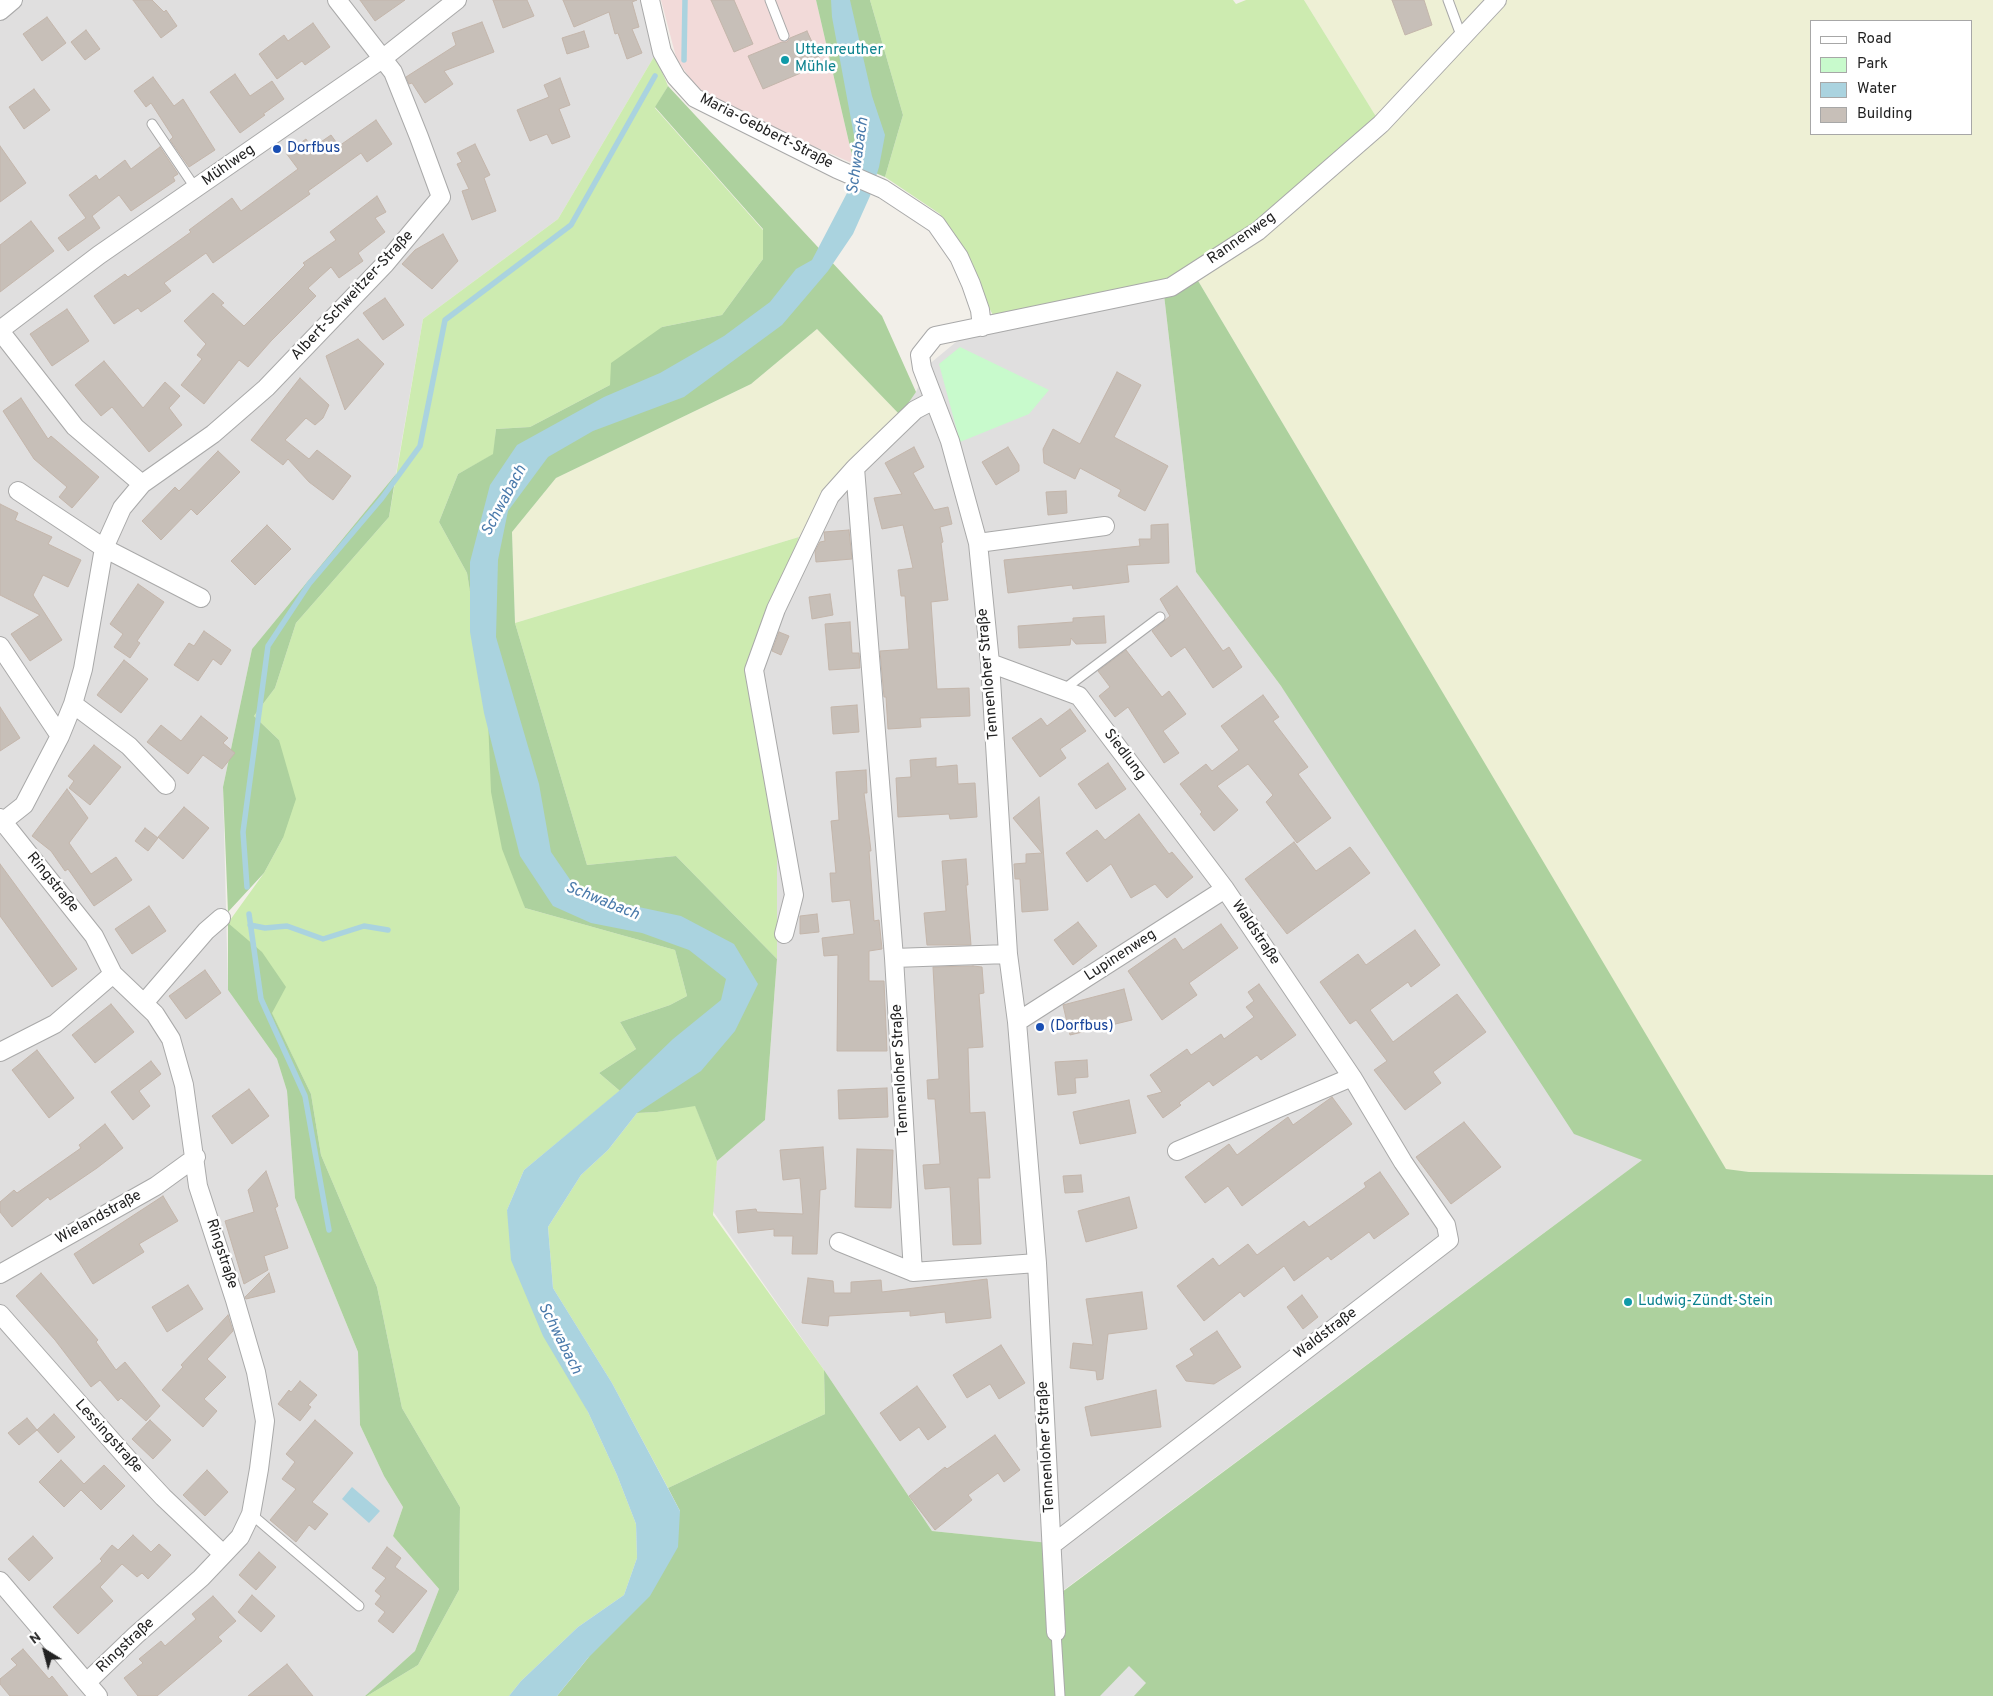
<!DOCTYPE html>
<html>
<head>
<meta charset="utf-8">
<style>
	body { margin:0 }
	#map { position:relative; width:1993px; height:1696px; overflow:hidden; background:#f2efe9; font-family:Overpass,sans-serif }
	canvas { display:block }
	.legend { position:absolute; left:1810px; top:20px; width:162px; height:115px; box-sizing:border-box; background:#fff; border:1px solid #a7a7a7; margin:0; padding:6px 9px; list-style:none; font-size:15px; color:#222 }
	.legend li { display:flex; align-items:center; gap:10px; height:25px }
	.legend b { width:25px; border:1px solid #a7a7a7 }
	.north { position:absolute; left:20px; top:1626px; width:50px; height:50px; -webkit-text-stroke:4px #fff; paint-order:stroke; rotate:323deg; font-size:14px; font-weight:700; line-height:20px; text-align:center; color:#222 }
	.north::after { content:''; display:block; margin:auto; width:18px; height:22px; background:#222; clip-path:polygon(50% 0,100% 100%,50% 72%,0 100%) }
</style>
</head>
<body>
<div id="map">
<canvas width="1993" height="1696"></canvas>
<ul class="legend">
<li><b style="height:6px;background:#fff"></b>Road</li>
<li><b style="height:14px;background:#c8facc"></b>Park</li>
<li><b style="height:14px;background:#aad3df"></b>Water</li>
<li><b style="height:14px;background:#c7bfb8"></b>Building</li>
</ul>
<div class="north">N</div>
</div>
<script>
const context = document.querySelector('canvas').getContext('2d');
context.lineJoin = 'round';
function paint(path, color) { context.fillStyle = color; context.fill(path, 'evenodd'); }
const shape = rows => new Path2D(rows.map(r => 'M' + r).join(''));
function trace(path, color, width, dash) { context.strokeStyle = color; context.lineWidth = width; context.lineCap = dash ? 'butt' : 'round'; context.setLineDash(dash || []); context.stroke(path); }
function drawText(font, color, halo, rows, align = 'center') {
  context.font = font + ' Overpass,sans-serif'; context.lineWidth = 5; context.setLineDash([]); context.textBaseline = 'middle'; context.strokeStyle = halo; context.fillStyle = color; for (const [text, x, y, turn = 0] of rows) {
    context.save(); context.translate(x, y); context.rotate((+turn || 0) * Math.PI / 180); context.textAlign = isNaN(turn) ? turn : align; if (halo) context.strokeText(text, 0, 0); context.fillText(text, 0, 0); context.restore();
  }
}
const residential = shape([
	[0,0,652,0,655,55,558,219,423,319,396,474,252,649,223,787,228,990,277,1059,287,1091,295,1198,358,1352,360,1425,384,1476,403,1507,393,1536,439,1589,415,1651,365,1696,0,1696],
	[1163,286,1196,572,1281,686,1642,1160,1053,1598,1048,1543,932,1531,824,1370,712,1210,717,1161,765,1120,777,959,777,841,748,671,799,537,824,494,916,392,927,366,956,342,995,319]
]);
const commercial = shape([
	[661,0,816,0,854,164,741,114,704,93,690,79,676,57]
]);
const farmland = shape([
	[1304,0,1993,0,1993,1175,1749,1172,1726,1170,1194,274,1380,123],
	[1812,21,1972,21,1972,134,1812,134],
	[817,329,900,415,824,494,799,537,515,623,512,532,556,478,751,384]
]);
const grass = shape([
	[870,0,1233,0,1236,4,1246,0,1304,0,1380,123,1194,274,995,319,940,214,885,177,903,115],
	[655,55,668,86,655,108,763,230,763,259,722,315,662,327,610,385,530,427,496,429,494,454,458,474,439,522,467,573,525,908,675,950,687,996,670,1005,620,1022,636,1049,599,1073,620,1091,524,1170,507,1210,588,1412,617,1475,636,1524,637,1558,624,1595,578,1627,521,1681,509,1696,367,1696,418,1665,459,1590,460,1507,402,1408,377,1287,321,1155,311,1094,228,923,264,873,283,838,279,740,254,716,275,688,296,623,389,517,423,319,558,219],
	[799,537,748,671,777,841,777,959,676,856,587,865,515,623],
	[695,1105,717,1161,713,1215,824,1370,825,1414,668,1488,612,1383,553,1288,548,1227,581,1175,608,1150,637,1113,657,1112]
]);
const forest = shape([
	[816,0,870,0,903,115,885,177,854,164],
	[668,86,882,316,916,392,900,415,817,329,751,384,556,478,512,532,515,623,587,865,676,856,777,959,765,1120,717,1161,695,1106,657,1112,637,1113,620,1091,599,1073,636,1049,620,1022,670,1005,687,996,675,950,525,908,502,849,491,792,487,695,467,573,439,522,458,474,493,454,496,429,530,427,610,385,611,363,662,327,722,315,763,259,763,229,655,107],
	[1194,274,1726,1169,1749,1172,1993,1175,1993,1696,557,1696,588,1658,680,1511,668,1488,825,1414,824,1370,932,1531,1049,1543,1054,1598,1642,1160,1574,1134,1281,686,1196,572,1163,286],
	[396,474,389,517,296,623,275,688,254,716,279,740,296,799,283,838,264,873,228,912,223,787,252,649],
	[228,923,262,952,286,987,272,1013,311,1094,321,1155,377,1287,402,1408,460,1507,459,1590,418,1665,367,1696,365,1696,415,1651,439,1589,393,1536,403,1507,384,1476,360,1425,358,1352,295,1198,287,1091,277,1059,228,990]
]);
const park = shape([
	[960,347,1049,390,1029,414,960,442,939,364]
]);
const parking = shape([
	[1129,1666,1146,1683,1134,1696,1100,1696]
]);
const water = shape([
	[831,0,850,0,872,96,885,135,879,167,870,196,853,234,828,271,782,325,684,397,593,431,548,457,508,511,498,560,496,637,539,784,551,852,571,881,601,899,681,916,734,944,758,984,735,1031,701,1071,637,1113,608,1150,581,1175,548,1227,553,1288,612,1383,680,1511,678,1547,650,1596,588,1658,557,1696,509,1696,521,1681,578,1627,624,1595,637,1558,636,1524,617,1475,588,1412,543,1336,511,1260,507,1210,524,1170,619,1091,673,1039,721,1000,726,979,689,950,642,933,591,923,553,906,520,856,484,713,470,632,470,562,490,485,517,445,604,397,660,373,724,336,770,302,796,269,812,260,847,193,858,157,832,17],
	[352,1487,380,1511,369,1523,342,1499]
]);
const stream = shape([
	[684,60,685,0],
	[247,887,243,832,268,646,309,584,382,498,420,446,445,320,571,225,655,76],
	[249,914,261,999,305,1096,329,1230],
	[250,925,265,928,287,926,323,939,364,926,388,930]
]);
const building = shape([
	[133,0,152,0,164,12,166,10,177,26,161,38,133,0],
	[360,0,405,0,375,21,360,0],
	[493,0,527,0,534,16,503,28,493,0],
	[563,0,637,0,632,2,639,27,632,29,642,53,627,59,618,33,615,34,609,12,574,27,563,0],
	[711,0,734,0,753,44,734,52,711,0],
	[1392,0,1424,0,1432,25,1405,35,1392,0],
	[47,17,66,43,42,61,23,34,47,17],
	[482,22,494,52,444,71,453,84,425,103,412,83,409,84,406,77,456,45,452,33,482,22],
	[313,23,330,47,305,65,302,61,277,79,259,54,284,35,288,41,313,23],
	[86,30,100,49,85,60,71,42,86,30],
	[584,31,589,47,567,54,562,38,584,31],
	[807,31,822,64,763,89,748,56,782,42,787,42,790,38,807,31],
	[235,74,250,96,272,81,284,99,263,114,265,115,240,133,210,92,235,74],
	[153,77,174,106,183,99,215,150,189,167,170,140,173,137,151,103,146,107,134,91,153,77],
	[560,78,570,105,559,109,570,137,552,144,547,134,530,141,517,110,549,97,544,85,560,78],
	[34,89,50,110,24,129,9,107,34,89],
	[376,120,392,144,367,162,361,153,308,191,310,194,213,263,206,253,164,283,171,291,141,312,138,308,114,324,94,296,125,274,128,277,191,232,189,230,232,198,241,211,298,169,286,153,306,139,312,148,331,135,339,146,376,120],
	[475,144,490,175,484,178,496,211,472,220,462,191,469,189,457,164,462,162,457,153,475,144],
	[0,146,26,183,0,202,0,146],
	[160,147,178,174,173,177,175,181,131,211,119,195,92,216,100,228,68,251,58,238,86,218,69,195,96,175,99,180,125,160,131,169,160,147],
	[377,196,386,212,375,218,385,232,358,253,363,261,339,278,331,267,308,288,316,296,271,341,248,367,239,360,204,404,181,385,202,359,197,355,206,344,184,321,213,293,224,303,221,305,244,326,305,265,303,263,336,240,330,232,377,196],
	[31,221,54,251,0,292,0,245,31,221],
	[443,234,458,261,432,289,402,264,415,250,443,234],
	[385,298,404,325,383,340,363,313,385,298],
	[67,309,89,341,52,366,30,334,67,309],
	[358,339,384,364,345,410,326,356,358,339],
	[104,361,143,408,165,382,180,396,169,408,182,425,149,452,112,407,101,416,75,385,104,361],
	[1117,372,1141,385,1114,437,1168,466,1145,511,1118,496,1121,490,1080,468,1075,479,1044,463,1043,449,1053,429,1080,444,1117,372],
	[300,378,329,405,323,418,315,425,306,418,285,440,309,459,317,450,351,476,333,500,309,482,288,459,283,465,251,440,300,378],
	[21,398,48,439,51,436,99,477,72,508,59,497,67,487,34,459,3,411,21,398],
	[914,447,924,467,913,473,934,510,948,507,952,524,940,527,943,542,941,543,948,600,931,602,937,689,969,688,970,716,920,718,921,727,888,729,886,697,884,697,880,651,909,649,905,596,901,596,898,570,913,568,903,525,882,529,874,498,902,494,885,463,914,447],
	[1008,447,1019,465,1019,471,996,485,982,462,1008,447],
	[218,451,240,472,197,515,191,509,161,540,142,521,175,487,179,491,218,451],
	[1066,491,1067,513,1048,515,1046,492,1066,491],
	[0,504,18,513,15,520,52,537,48,544,81,560,68,587,43,575,33,595,62,640,30,661,11,634,40,615,0,595,0,504],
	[1168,524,1169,563,1127,565,1129,582,1073,589,1072,585,1008,593,1004,560,1140,546,1139,539,1151,539,1151,525,1168,524],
	[267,525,291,549,255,585,231,561,267,525],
	[849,530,852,559,816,562,815,551,820,542,825,541,824,532,849,530],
	[138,584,164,602,137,641,140,643,130,658,114,647,123,634,110,624,138,584],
	[1177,586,1223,651,1229,647,1242,667,1213,688,1185,647,1171,657,1152,631,1170,616,1160,599,1177,586],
	[830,594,833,615,812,619,809,597,830,594],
	[1104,616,1106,643,1076,644,1071,638,1070,645,1019,648,1018,626,1073,622,1073,618,1104,616],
	[850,622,852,653,859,653,860,668,829,670,825,624,850,622],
	[204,631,231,650,221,665,213,659,198,681,174,665,189,643,194,646,204,631],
	[779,632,789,636,781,655,772,651,779,632],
	[1126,650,1162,697,1169,691,1186,714,1163,731,1179,753,1164,763,1128,707,1115,717,1099,696,1110,687,1098,671,1126,650],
	[124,660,148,679,121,713,97,695,124,660],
	[1263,695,1279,717,1273,721,1308,767,1298,774,1331,818,1297,843,1266,802,1273,795,1248,764,1217,786,1238,810,1214,831,1200,814,1202,812,1180,784,1206,764,1212,771,1239,750,1221,726,1263,695],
	[857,705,859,732,833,734,831,707,857,705],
	[0,707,20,738,0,751,0,707],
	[1070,709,1086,731,1060,749,1066,758,1040,777,1012,738,1041,718,1047,726,1070,709],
	[201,716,228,738,223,743,235,753,222,769,203,755,188,774,147,742,161,725,181,741,201,716],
	[94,745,121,767,90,805,69,788,74,781,68,776,94,745],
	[936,758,936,767,957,765,958,784,975,783,977,817,950,819,949,814,898,817,896,778,911,777,910,760,936,758],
	[1108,763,1126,789,1096,809,1078,784,1108,763],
	[866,770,867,793,864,793,871,851,869,851,874,921,879,920,882,949,869,951,869,981,884,981,887,1051,837,1051,838,955,824,956,822,938,854,934,850,900,832,902,830,873,836,873,831,821,839,820,836,772,866,770],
	[67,789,88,818,69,843,91,874,116,857,132,880,94,906,68,869,65,871,51,851,32,836,67,789],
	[1039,797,1048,910,1022,912,1020,879,1015,879,1014,864,1026,863,1026,854,1042,853,1013,818,1039,797],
	[184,807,209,828,183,859,158,837,184,807],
	[1139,814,1169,854,1172,852,1193,877,1167,898,1155,884,1131,898,1111,864,1087,882,1066,853,1097,830,1105,840,1139,814],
	[145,828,158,838,148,851,135,841,145,828],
	[1294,842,1316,871,1350,847,1370,873,1287,934,1245,879,1294,842],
	[966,859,968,885,966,885,971,945,927,945,924,913,946,911,942,861,966,859],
	[0,864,77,969,52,987,0,916,0,864],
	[149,906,166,931,132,954,115,929,149,906],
	[817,914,819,932,800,934,800,916,817,914],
	[1078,922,1097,946,1073,965,1054,940,1078,922],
	[1221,924,1238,948,1189,983,1197,995,1162,1020,1128,971,1175,938,1183,950,1221,924],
	[1415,930,1440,965,1411,987,1408,982,1370,1010,1393,1042,1457,994,1486,1032,1433,1072,1441,1083,1405,1110,1374,1070,1387,1061,1356,1020,1350,1024,1320,982,1358,954,1366,965,1415,930],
	[973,966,982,967,984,993,979,994,983,1047,968,1048,970,1113,985,1112,990,1178,978,1178,981,1244,953,1245,950,1187,925,1189,923,1165,940,1164,935,1099,928,1099,927,1080,939,1079,933,967,973,966],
	[205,970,221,993,186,1019,169,996,205,970],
	[1259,984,1296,1035,1261,1060,1257,1055,1213,1086,1209,1081,1179,1103,1181,1105,1163,1118,1147,1096,1162,1092,1150,1075,1187,1049,1191,1055,1221,1034,1224,1039,1254,1017,1246,1007,1254,1001,1248,992,1259,984],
	[1124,989,1132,1020,1070,1035,1063,1005,1124,989],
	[111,1004,134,1032,95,1063,72,1035,111,1004],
	[37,1050,74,1098,49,1118,12,1070,37,1050],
	[1087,1060,1088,1077,1075,1078,1076,1093,1058,1095,1055,1062,1087,1060],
	[151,1061,161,1074,139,1091,150,1106,133,1120,111,1092,151,1061],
	[887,1088,888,1117,839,1119,838,1090,887,1088],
	[249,1089,269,1116,232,1144,212,1116,249,1089],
	[1332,1097,1352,1124,1242,1206,1228,1186,1205,1203,1185,1177,1229,1144,1237,1155,1288,1117,1293,1125,1332,1097],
	[1129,1100,1136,1133,1080,1144,1073,1112,1129,1100],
	[1464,1122,1501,1167,1451,1204,1416,1157,1464,1122],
	[105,1124,123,1148,97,1168,50,1200,48,1197,12,1227,0,1212,0,1202,14,1190,17,1193,81,1148,79,1145,105,1124],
	[823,1147,826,1189,820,1190,817,1254,792,1254,793,1236,774,1236,774,1229,738,1233,736,1211,756,1209,757,1212,803,1214,800,1178,783,1180,780,1150,823,1147],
	[857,1149,893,1150,891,1208,855,1207,857,1149],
	[266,1171,278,1206,275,1208,288,1248,264,1256,268,1270,244,1284,225,1221,254,1212,248,1190,266,1171],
	[1380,1172,1409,1214,1374,1239,1369,1232,1331,1260,1328,1256,1294,1281,1284,1266,1244,1297,1240,1292,1204,1321,1177,1286,1213,1258,1219,1266,1248,1244,1257,1255,1304,1221,1309,1227,1366,1187,1364,1183,1380,1172],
	[1081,1175,1083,1192,1065,1193,1063,1176,1081,1175],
	[163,1196,178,1221,139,1244,144,1252,93,1284,74,1254,163,1196],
	[1129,1197,1137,1228,1086,1242,1078,1211,1129,1197],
	[41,1273,98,1340,96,1342,116,1370,125,1362,160,1406,146,1421,121,1398,118,1401,100,1380,91,1387,55,1340,16,1296,41,1273],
	[269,1273,275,1292,246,1299,245,1297,269,1273],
	[808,1278,833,1281,834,1293,851,1293,851,1282,881,1280,882,1292,987,1279,991,1318,946,1323,945,1312,910,1316,910,1311,829,1316,828,1326,802,1323,808,1278],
	[188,1285,203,1309,167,1332,152,1307,188,1285],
	[1142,1292,1147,1329,1108,1334,1103,1379,1097,1380,1096,1371,1070,1368,1073,1343,1093,1345,1086,1299,1142,1292],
	[1302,1295,1318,1317,1303,1329,1287,1307,1302,1295],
	[228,1315,233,1331,207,1359,226,1377,204,1399,217,1411,203,1427,162,1390,183,1367,181,1365,228,1315],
	[1217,1331,1241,1367,1214,1384,1186,1381,1176,1366,1194,1355,1190,1349,1217,1331],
	[1001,1345,1025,1383,999,1399,990,1384,967,1398,953,1375,1001,1345],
	[300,1381,317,1395,308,1405,311,1407,300,1421,278,1404,289,1390,291,1392,300,1381],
	[917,1386,946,1427,928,1440,919,1427,900,1441,880,1413,917,1386],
	[1156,1390,1161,1427,1091,1436,1085,1407,1156,1390],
	[54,1414,75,1437,58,1453,37,1430,54,1414],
	[27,1418,37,1430,19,1445,8,1433,27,1418],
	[150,1420,171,1440,153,1459,132,1439,150,1420],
	[315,1420,353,1453,312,1502,328,1514,315,1530,309,1525,296,1542,270,1520,296,1489,282,1479,295,1462,286,1454,315,1420],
	[995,1435,1020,1470,1004,1482,998,1473,968,1495,972,1500,935,1530,909,1496,945,1467,947,1469,995,1435],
	[61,1460,84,1484,104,1465,125,1486,101,1510,81,1490,64,1507,39,1482,61,1460],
	[207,1470,228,1492,205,1516,183,1495,207,1470],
	[133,1535,151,1552,159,1544,171,1555,148,1579,142,1573,137,1577,122,1564,100,1587,113,1601,78,1634,53,1607,102,1561,100,1559,112,1545,118,1550,133,1535],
	[33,1536,53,1558,29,1581,8,1559,33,1536],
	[387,1547,401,1558,395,1567,427,1591,393,1633,378,1621,385,1612,375,1604,381,1596,375,1591,386,1578,372,1568,387,1547],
	[259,1552,276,1567,256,1590,239,1575,259,1552],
	[252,1595,275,1616,261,1632,238,1612,252,1595],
	[213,1596,236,1621,218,1637,222,1641,157,1696,138,1696,124,1678,143,1663,139,1659,161,1641,165,1646,196,1619,192,1614,213,1596],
	[23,1649,49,1679,52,1676,68,1696,10,1696,0,1684,0,1679,17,1665,11,1659,23,1649],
	[287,1664,313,1696,248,1696,287,1664]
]);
const service = shape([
	[770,0,784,36],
	[1448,0,1462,38],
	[152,124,196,189],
	[1063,690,1160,617],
	[251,1514,359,1606],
	[1056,1632,1060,1696]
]);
const minor = shape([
	[650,0,662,52,676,77,695,98,837,169,883,189,936,224,959,257,971,284,980,310,982,327],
	[0,11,13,0],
	[0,330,99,255,382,59,457,0],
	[0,331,75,427,142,484],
	[934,400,915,410,855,468,894,958,913,1272,1037,1263],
	[18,491,104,548,201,598],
	[978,543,1105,526],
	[0,646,60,736],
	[990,663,1079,696,1225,889,1352,1077,1403,1162,1446,1225,1449,1240,1053,1544],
	[73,704,129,746,166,785],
	[0,818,94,936,113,974,155,1014,171,1039,184,1085,198,1186,235,1300,256,1372,265,1421,259,1469,251,1514,240,1537,201,1578,136,1635,87,1682],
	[0,824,24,805,60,736,73,704,83,669,104,548,122,508,142,484,213,434,266,388,385,264,441,197,419,137,393,72,337,0],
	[784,934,794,895,754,670,776,609,830,496,855,468],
	[894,958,1008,954],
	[144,1003,206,931,221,918],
	[1017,1022,1225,889],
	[0,1052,55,1024,113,974],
	[1177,1151,1352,1077],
	[839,1242,913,1272],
	[0,1274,156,1186,196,1157],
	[0,1314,135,1467,163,1497,223,1554],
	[0,1581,98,1696],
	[1056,1632,1037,1263,1017,1022,1008,954,990,663,978,543,950,441,922,368,920,355,935,336,1171,287,1258,231,1381,124,1497,0]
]);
const markers = [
	[785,60,5,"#0f9aa8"],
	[277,149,5,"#1a4fb4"],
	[1040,1027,5,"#1a4fb4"],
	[1628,1302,5,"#0f9aa8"]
];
const cultureNames = [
	["Uttenreuther",795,51],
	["Mühle",795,68],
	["Ludwig-Zündt-Stein",1638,1302]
];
const streetNames = [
	["Maria-Gebbert-Straße",766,132,27],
	["Mühlweg",229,166,-35],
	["Rannenweg",1242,239,-35],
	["Albert-Schweitzer-Straße",353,296,-47],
	["Tennenloher Straße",989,674,-95],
	["Siedlung",1124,755,53],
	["Ringstraße",52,883,51],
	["Waldstraße",1255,933,56],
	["Lupinenweg",1121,956,-33],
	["Tennenloher Straße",901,1070,-93],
	["Wielandstraße",99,1218,-29],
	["Ringstraße",221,1254,72],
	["Waldstraße",1326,1334,-37],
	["Lessingstraße",108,1437,48],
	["Tennenloher Straße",1047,1447,-93],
	["Ringstraße",126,1646,-43]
];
const transitNames = [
	["Dorfbus",287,149],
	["(Dorfbus)",1050,1027]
];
const waterNames = [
	["Schwabach",859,156,-82],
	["Schwabach",505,501,-62],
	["Schwabach",602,902,22],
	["Schwabach",559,1339,63]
];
paint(residential, '#e0dfdf');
paint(commercial, '#f2dad9');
paint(farmland, '#eef0d5');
paint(grass, '#cdebb0');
paint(forest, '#add19e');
paint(park, '#c8facc');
paint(parking, '#e2e2e2');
paint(water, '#aad3df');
trace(stream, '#aad3df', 5.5);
paint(building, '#c7bfb8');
trace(building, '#c4b6ab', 1);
trace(service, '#a9a9a9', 11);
trace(minor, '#a9a9a9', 20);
trace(service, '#fff', 9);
trace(minor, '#fff', 18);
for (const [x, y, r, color] of markers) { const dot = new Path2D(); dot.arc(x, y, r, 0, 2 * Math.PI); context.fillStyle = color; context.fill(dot); trace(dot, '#fff', 2); }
drawText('15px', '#0d838f', '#fff', cultureNames, 'left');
drawText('15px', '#222', '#fff', streetNames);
drawText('15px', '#164399', '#fff', transitNames, 'left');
drawText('italic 16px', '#4a7aab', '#fff', waterNames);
</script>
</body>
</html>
